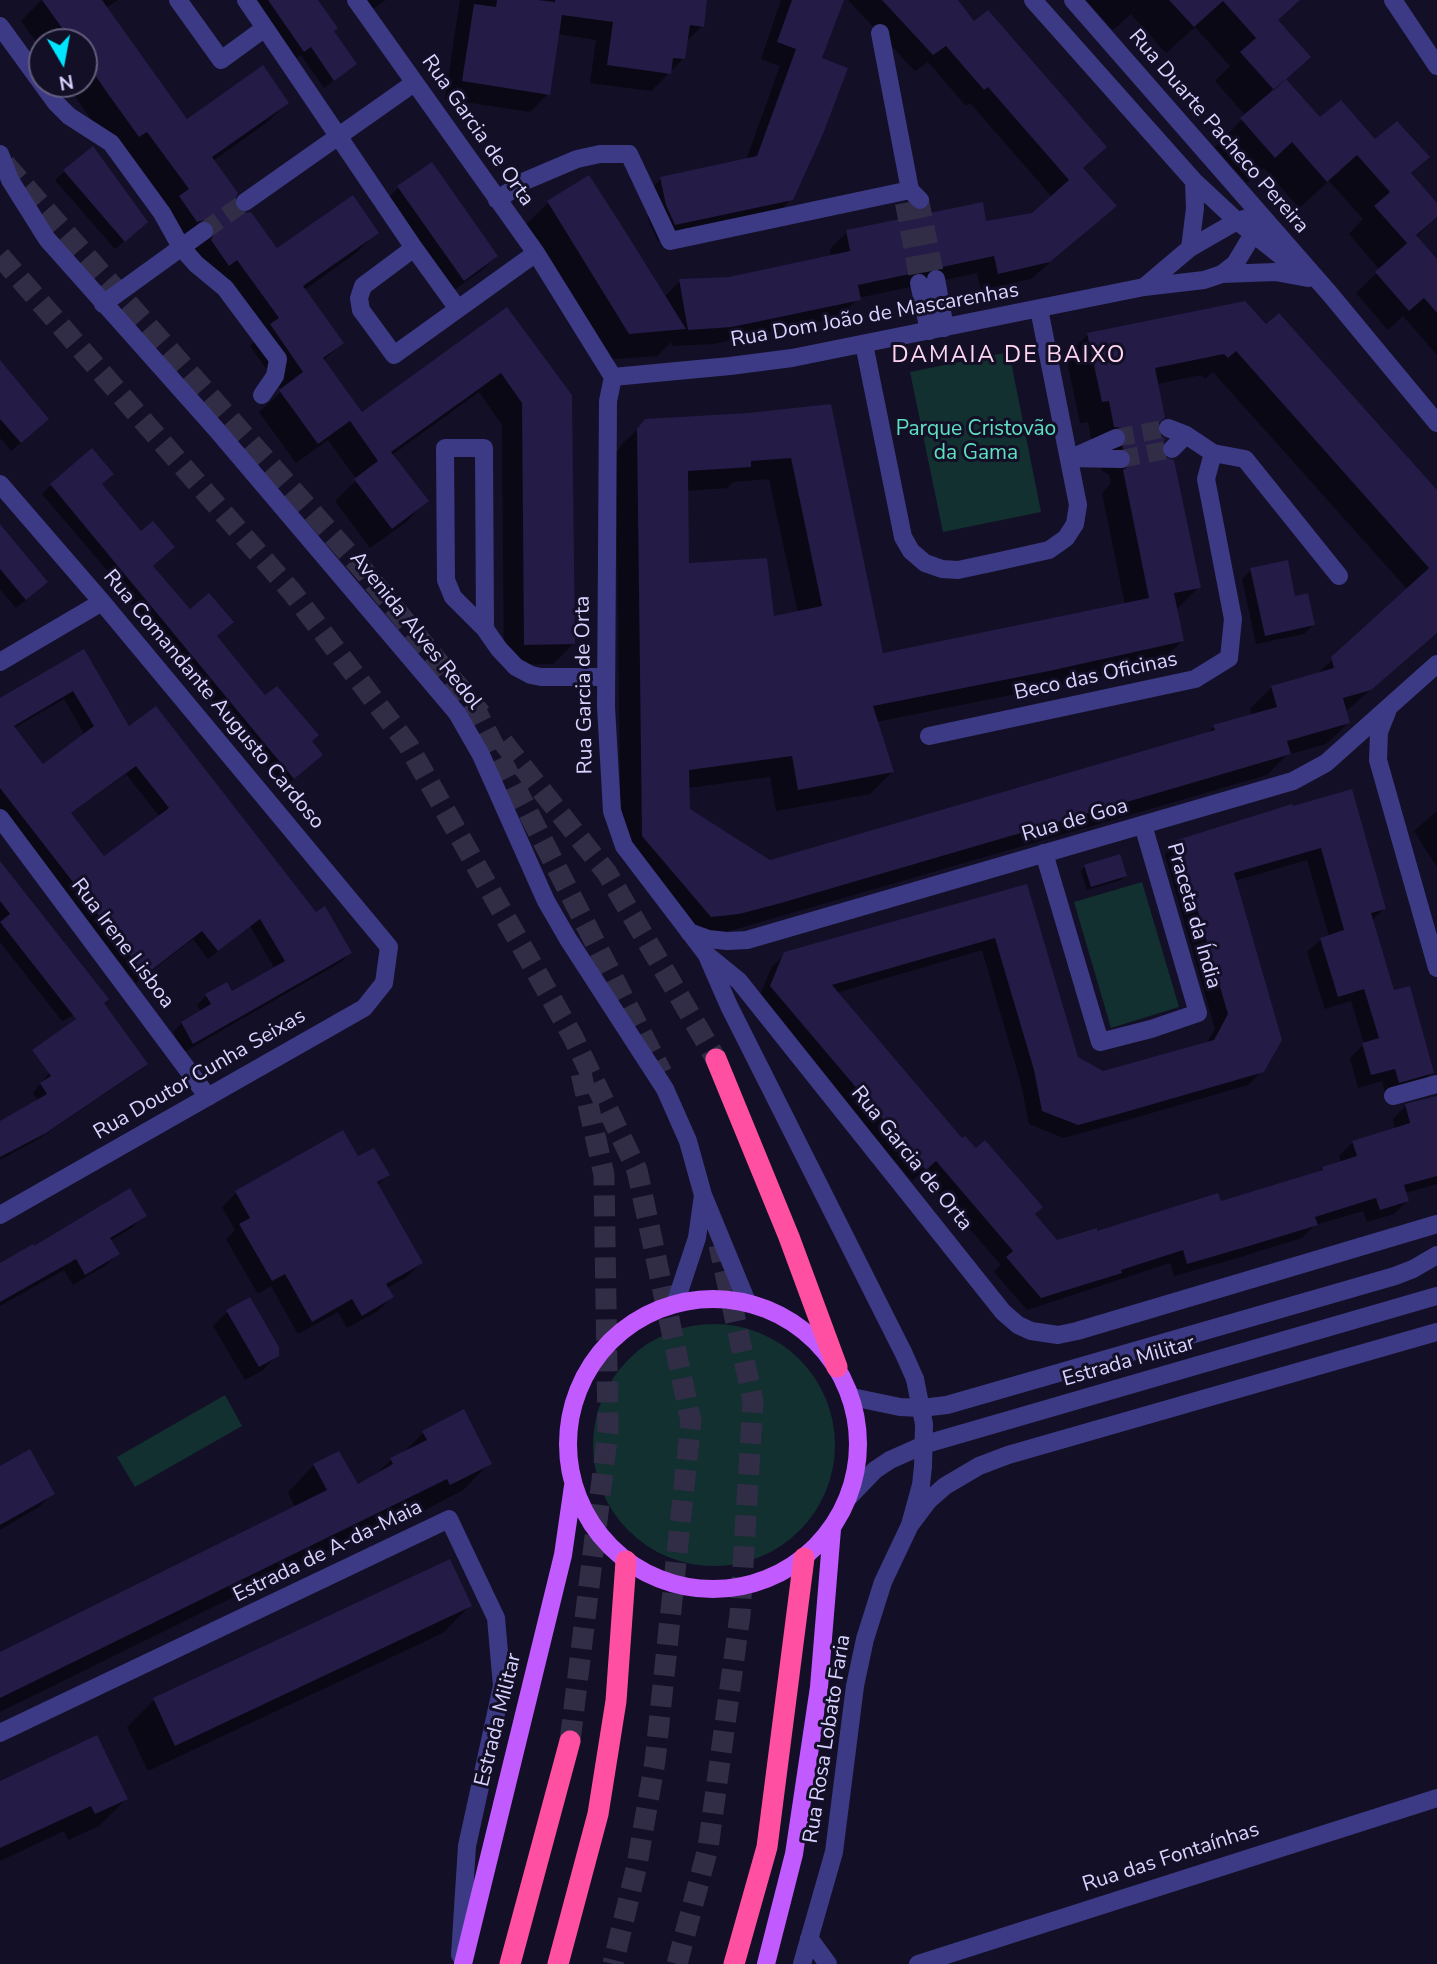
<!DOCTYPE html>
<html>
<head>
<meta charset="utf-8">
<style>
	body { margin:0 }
	#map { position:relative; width:1437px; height:1964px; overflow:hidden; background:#130f26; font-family:"Nunito Sans",sans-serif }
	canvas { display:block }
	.north { position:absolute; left:28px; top:28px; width:70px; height:70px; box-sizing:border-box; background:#130f26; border:2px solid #625e7d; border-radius:50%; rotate:170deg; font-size:19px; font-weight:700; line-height:28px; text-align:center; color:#d9d4ff }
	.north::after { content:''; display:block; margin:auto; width:24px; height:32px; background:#00e5ff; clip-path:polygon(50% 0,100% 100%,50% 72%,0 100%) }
</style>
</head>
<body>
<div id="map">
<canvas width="1437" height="1964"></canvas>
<div class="north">N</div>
</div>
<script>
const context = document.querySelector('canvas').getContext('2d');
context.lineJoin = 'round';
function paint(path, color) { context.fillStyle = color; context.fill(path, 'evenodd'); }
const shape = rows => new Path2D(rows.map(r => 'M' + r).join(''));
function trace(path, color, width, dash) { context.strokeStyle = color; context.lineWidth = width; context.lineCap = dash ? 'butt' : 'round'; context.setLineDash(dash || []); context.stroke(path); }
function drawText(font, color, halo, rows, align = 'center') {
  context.font = font + ' "Nunito Sans",sans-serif'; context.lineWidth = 6; context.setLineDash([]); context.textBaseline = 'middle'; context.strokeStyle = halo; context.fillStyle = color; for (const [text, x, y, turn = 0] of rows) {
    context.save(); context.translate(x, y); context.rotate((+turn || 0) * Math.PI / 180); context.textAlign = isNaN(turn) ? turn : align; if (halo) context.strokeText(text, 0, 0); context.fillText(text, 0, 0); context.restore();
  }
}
const green = shape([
	[1009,352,1041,512,943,532,910,372],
	[1142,882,1179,1007,1111,1028,1074,902],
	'593 1445a121 121 0 1 1 242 0a121 121 0 1 1-242 0Z',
	[225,1395,242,1426,135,1487,117,1457]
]);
const shadow = shape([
	[42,0,118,0,106,8,186,122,287,103,266,123,213,161,235,210,276,251,377,232,356,253,304,290,342,343,323,361,362,414,507,309,573,644,553,664,504,665,502,425,479,392,392,455,426,501,406,522,370,548,335,501,357,480,328,440,296,463,259,412,282,391,250,346,258,338,216,280,208,286,191,262,182,240,118,157,66,84,84,84,84,42,42,42,42,50,21,21],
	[253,0,316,0,333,31,355,64,324,88,301,55,295,59],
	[363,0,386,0,370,11],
	[460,0,706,0,702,26,686,42,683,59,651,91,590,83,596,40,558,34,548,94,530,112,445,99],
	[781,0,841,0,820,60,791,199,774,217,658,241,649,222,644,196,661,179,746,160,780,66,761,59],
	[848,0,956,0,1082,169,1115,206,1031,279,981,290,977,273,858,298,841,317,713,344,672,346,671,342,657,356,602,360,521,229,548,203,589,177,664,297,680,281,729,278,831,257,830,249,847,232,985,223,1032,214,1052,197,970,103,966,106,928,62,915,71],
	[1086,0,1292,0,1276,21,1285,80,1320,120,1375,142,1427,157,1410,174,1437,205,1437,216,1416,237,1437,261,1437,355,1403,316,1388,330,1356,293,1380,270,1349,234,1363,219,1329,181,1299,208,1264,168,1247,183,1215,147,1246,116,1215,81,1230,66,1195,27,1166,53,1131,14,1113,30],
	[92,148,136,231,115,249,55,180],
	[399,187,496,256,482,270,450,293,385,201],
	[1266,326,1437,493,1437,632,1345,712,1348,723,1326,744,1287,755,1267,775,716,935,689,938,621,858,616,453,623,443,646,421,748,415,830,405,882,655,1125,605,1102,493,1111,483,1109,475,1101,470,1106,463,1093,449,1088,422,1080,423,1066,356,1088,334],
	[1213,372,1408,590,1317,674,1272,687,1250,709,1252,716,1214,727,1207,734,770,862,688,810,688,788,770,777,776,811,870,794,892,772,876,722,1026,692,1160,663,1182,641,1176,610,1199,587,1159,452,1155,425,1157,384,1201,375,1205,379],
	[769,479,798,613,773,618,687,565,686,491,727,488,733,482],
	[0,363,38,428,11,451,0,438],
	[51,485,100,485,152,566,189,612,215,637,265,697,310,742,312,764,284,787,126,597,128,595,42,494],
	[0,528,37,591,16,608,0,589],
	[1251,570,1294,598,1313,625,1304,634,1256,644,1242,579],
	[83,651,129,729,315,914,350,953,341,962,184,1052,173,1032,182,1023,201,1012,197,1005,206,996,232,994,275,969,250,926,208,959,193,939,136,983,0,808,0,700],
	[64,699,85,735,42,766,14,728],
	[126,774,160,817,104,858,70,814],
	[1291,806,1384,909,1371,921,1393,992,1432,1072,1419,1086,1386,1095,1382,1081,1358,1088,1350,1058,1364,1044,1351,1001,1325,1009,1307,952,1321,939,1329,936,1307,860,1234,881,1262,1071,1248,1085,1100,1128,1063,1138,1029,1124,1021,1084,982,950,836,993,962,1140,1033,1215,1056,1242,1220,1203,1318,1173,1323,1168,1341,1163,1339,1156,1353,1142,1395,1129,1393,1119,1406,1106,1437,1098,1437,1184,1405,1193,1407,1201,1394,1214,1367,1222,1363,1211,1315,1225,1302,1238,1234,1259,1174,1276,1170,1263,1027,1310,994,1272,1001,1265,921,1173,912,1181,758,1000,771,968,785,954,1026,886,1076,1058,1102,1073,1207,1043,1215,1029,1165,855,1178,841],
	[1437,811,1437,867,1414,831],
	[0,864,95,1004,62,1021,0,942],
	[1085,866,1125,876,1121,880,1087,890,1081,871],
	[122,1032,145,1064,137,1072,35,1141,0,1160,0,1123,38,1101,33,1093,49,1073],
	[388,1175,377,1185,421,1263,407,1277,387,1288,392,1297,378,1311,347,1328,338,1312,298,1334,271,1286,258,1294,226,1239,235,1230,222,1207,236,1193],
	[144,1215,133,1227,110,1241,118,1254,106,1265,73,1285,64,1270,0,1306,0,1265],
	[227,1312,277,1355,263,1370,245,1380,213,1326],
	[424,1432,490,1463,463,1490,423,1511,420,1505,0,1712,0,1655,295,1508,288,1492,314,1465,358,1486,373,1477,391,1460,402,1454],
	[0,1468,53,1493,39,1507,0,1530],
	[449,1562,470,1606,443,1633,148,1771,127,1727,154,1700],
	[0,1783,126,1799,99,1826,68,1840,64,1831,0,1861]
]);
const building = shape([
	[42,0,102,0,187,119,263,65,289,103,212,157,238,193,234,202,236,209,245,213,251,212,277,248,353,195,379,233,303,286,344,343,323,358,362,412,507,307,572,395,575,644,524,645,522,403,501,373,391,452,429,501,392,529,354,479,378,461,350,421,318,444,279,390,303,372,270,324,279,318,237,260,229,266,211,240,215,231,213,224,204,220,197,222,179,196,189,189,147,132,139,137,106,91,84,59,84,42,72,42],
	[268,0,318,0,338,28,334,31,357,64,334,81,311,47,304,52],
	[497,0,538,0,555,2,555,0,707,0,704,27,690,25,685,59,673,58,671,74,607,65,613,22,562,15,550,95,462,81,474,4,496,7],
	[792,0,844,0,822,58,848,68,823,134,793,200,675,225,666,205,660,177,757,156,796,49,777,42],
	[882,0,958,0,974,21,988,10,1107,147,1083,168,1117,206,1050,262,998,274,994,256,858,285,861,300,732,327,688,330,679,279,729,277,850,251,846,230,983,202,986,221,1032,213,1069,180,988,87,984,90,946,46,933,55],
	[1169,0,1300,0,1278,20,1311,57,1274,90,1240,52,1256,38,1223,1,1194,27],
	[1286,79,1320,117,1341,100,1375,139,1397,121,1430,157,1411,173,1437,203,1437,217,1407,243,1374,206,1390,192,1357,155,1327,182,1292,142,1275,158,1240,118],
	[93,146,148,222,125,242,63,170],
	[432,162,498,256,464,281,397,186],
	[589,175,620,223,686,329,629,334,547,201],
	[1416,235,1437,259,1437,313,1424,298,1409,311,1375,272],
	[1245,301,1266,324,1279,313,1437,490,1437,633,1371,690,1343,698,1350,723,1287,741,1291,754,781,903,739,914,711,917,642,836,637,429,645,419,748,413,831,404,883,653,1149,598,1123,470,1130,465,1132,460,1131,453,1122,448,1127,440,1127,434,1122,428,1114,427,1109,401,1102,402,1087,333],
	[1236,351,1429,568,1331,657,1334,668,1271,686,1277,707,1213,725,1215,730,770,860,690,809,689,770,792,756,798,790,894,772,873,706,1049,671,1184,641,1174,593,1201,588,1174,460,1165,457,1161,451,1161,445,1166,439,1159,435,1157,425,1165,417,1155,368,1224,354,1228,358],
	[791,458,822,606,774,616,767,558,689,563,688,471,751,467,751,461],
	[0,360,49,419,21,443,0,419],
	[92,448,114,474,102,484,141,531,153,521,175,547,153,566,190,609,209,593,234,622,217,636,265,695,277,686,319,735,312,741,323,755,294,779,50,484],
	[0,524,48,582,26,600,0,569],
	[1288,560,1295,596,1308,593,1315,625,1265,636,1250,568],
	[84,649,129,726,156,706,316,912,325,906,352,953,193,1044,181,1022,211,1004,205,994,227,982,232,991,285,961,260,919,218,951,202,931,145,975,0,788,0,698],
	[73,691,94,726,43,764,14,726],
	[136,766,169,808,104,856,71,813],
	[1352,789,1386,909,1371,913,1394,990,1410,986,1434,1073,1399,1083,1395,1069,1371,1075,1362,1043,1379,1038,1364,989,1338,997,1320,938,1344,930,1321,848,1234,873,1282,1040,1264,1072,1115,1115,1078,1125,1042,1111,1034,1070,995,938,832,985,962,1138,965,1136,976,1148,985,1140,1043,1207,1035,1214,1057,1240,1097,1228,1097,1231,1218,1193,1221,1201,1323,1170,1322,1167,1357,1156,1352,1141,1410,1123,1405,1104,1437,1096,1437,1176,1404,1185,1409,1201,1380,1210,1376,1198,1315,1217,1318,1225,1249,1246,1187,1264,1183,1250,1121,1270,1122,1273,1041,1298,1006,1257,1013,1251,936,1161,926,1170,770,986,784,952,1027,884,1078,1057,1103,1071,1214,1040,1228,1014,1177,840,1292,804,1293,806],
	[1120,854,1127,876,1091,887,1084,865],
	[0,861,109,999,104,1003,148,1064,46,1133,0,1157,0,1121,47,1094,40,1083,51,1076,32,1050,76,1019,0,922,10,914,0,901],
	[343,1130,358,1156,374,1148,390,1175,377,1182,423,1263,386,1284,394,1297,362,1316,352,1299,312,1322,285,1274,272,1281,239,1224,250,1218,235,1191],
	[130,1188,147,1216,110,1238,120,1254,85,1275,76,1259,0,1302,0,1263,33,1244,34,1246],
	[250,1297,279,1347,279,1356,259,1367,226,1310],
	[464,1409,492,1464,450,1485,447,1479,0,1698,0,1652,327,1490,313,1464,339,1451,358,1484,393,1464,390,1458,427,1440,422,1431],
	[30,1449,55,1494,0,1525,0,1466],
	[450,1559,472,1606,175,1746,153,1698],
	[97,1735,128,1799,95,1814,91,1806,0,1848,0,1781]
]);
const minorTunnel = shape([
	[920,200,936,279],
	[904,203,919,283],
	[204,231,245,202],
	[1116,438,1168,428],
	[1121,459,1172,449]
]);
const highwayTunnel = shape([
	[5,164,363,570,481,714],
	[0,256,292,592,408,745,573,1037,637,1170,691,1421,655,1761,637,1865,613,1964],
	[472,703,662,1073],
	[503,742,607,873,716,1059],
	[570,1741,608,1431,604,1175,581,1073],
	[677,1964,708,1848,740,1615,753,1401,719,1245]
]);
const minor = shape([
	[178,0,221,60,265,28],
	[246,0,414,248,458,309,394,355,361,310,359,298,363,286,414,248],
	[356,0,536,253,613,377,608,401,606,707,612,811,624,846,707,955,739,981,1003,1312,1018,1325,1031,1331,1058,1335,1077,1331,1437,1224],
	[1033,0,1194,181,1237,221,1295,267],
	[1073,0,1330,294,1437,423],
	[1393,0,1437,66],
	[0,26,56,103,69,116,111,143,162,213,181,247,196,264,225,288,278,359,275,376,262,395],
	[880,33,910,190,920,200],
	[0,154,10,180,47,239,216,429,457,713,481,755,546,901,568,939,665,1089,688,1141,703,1195,747,1302],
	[497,200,525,181,577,159,600,154,629,154,670,241,910,190],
	[245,202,414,83],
	[1190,248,1195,208,1194,181],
	[1222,274,1235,264,1259,224],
	[936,279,945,328],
	[919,283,929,331],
	[1144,287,1190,248,1237,221,1248,218],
	[103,304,204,231],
	[458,309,536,253],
	[864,344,903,537,911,551,925,563,942,569,958,570,1000,561,1049,550,1066,538,1075,524,1078,505,1039,309],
	[613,377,730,366,792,358,1144,287,1204,280,1222,274,1275,272,1308,278],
	[1172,449,1186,435],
	[1213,453,1245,459,1339,576],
	[1076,456,1116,438],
	[1069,458,1121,459],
	[0,484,102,602,389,947,384,983,364,1008,0,1215],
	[485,629,453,597,446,580,445,448,484,448,485,629,499,649,516,667,531,675,541,677,606,677],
	[0,662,102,602],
	[1387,712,1379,732,1378,760,1437,968],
	[929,736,1195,679,1229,658,1233,619,1206,479,1213,453,1186,435,1168,428],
	[0,818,208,1097],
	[1044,853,1100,1042,1151,1029,1198,1013,1143,825],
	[689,932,708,939,727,941,747,940,1293,781,1326,763,1437,664],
	[708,958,729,1006,904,1354,915,1379],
	[1393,1096,1437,1084],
	[675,1304,697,1238,703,1195],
	[852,1397,900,1407,921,1408,947,1405,1395,1276,1413,1269,1437,1255],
	[848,1498,875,1470,890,1460,926,1444,1437,1296],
	[910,1525,928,1501,945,1486,979,1466,1008,1455,1437,1332],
	[0,1733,449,1519,496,1618,502,1686,467,1846,460,1955],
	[809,1938,828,1964],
	[802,1964,834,1852,855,1686,865,1639,883,1582,910,1525,921,1485,923,1466],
	[918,1964,1437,1798]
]);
const major = shape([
	'568 1444a145 145 0 1 1 290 0a145 145 0 1 1-290 0Z',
	[463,1964,563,1555,573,1486],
	[766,1964,794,1854,819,1687,832,1529]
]);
const highway = shape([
	[716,1059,789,1237,837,1367],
	[510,1964,570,1741],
	[558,1964,598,1814,616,1701,626,1561],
	[734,1964,767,1847,804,1558]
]);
const minorBridge = shape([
	[915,1379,924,1424,923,1466]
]);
const streetNames = [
	["Rua Garcia de Orta",477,131,55],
	["Rua Duarte Pacheco Pereira",1218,132,49],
	["Rua Dom João de Mascarenhas",875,316,-10],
	["Avenida Alves Redol",415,631,51],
	["Beco das Oficinas",1096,677,-12],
	["Rua Garcia de Orta",585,685,-91],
	["Rua Comandante Augusto Cardoso",213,700,50],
	["Rua de Goa",1075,821,-16],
	["Praceta da Índia",1193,916,74],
	["Rua Irene Lisboa",122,944,53],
	["Rua Doutor Cunha Seixas",200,1075,-30],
	["Rua Garcia de Orta",911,1159,51],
	["Estrada Militar",1129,1362,-16],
	["Estrada de A-da-Maia",328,1552,-26],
	["Estrada Militar",499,1720,-76],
	["Rua Rosa Lobato Faria",828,1739,-81],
	["Rua das Fontaínhas",1171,1858,-18]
];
const parkNames = [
	["Parque Cristovão",976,430],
	["da Gama",976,454]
];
const neighbourhoodNames = [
	["DAMAIA DE BAIXO",1009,356]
];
paint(green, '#12302f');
paint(shadow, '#0007');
paint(building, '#241b47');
trace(minorTunnel, '#312d47', 18, [18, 9]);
trace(highwayTunnel, '#312d47', 21, [21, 10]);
trace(minor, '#3d3a85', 18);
trace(major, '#c25bff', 18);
trace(highway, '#ff4fa3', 21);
trace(minorBridge, '#3d3a85', 18);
drawText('21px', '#d9d4ff', '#130f26', streetNames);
drawText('21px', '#5fe0c0', '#130f26', parkNames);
context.letterSpacing = '2px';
drawText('23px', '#ffd6f0', '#130f26', neighbourhoodNames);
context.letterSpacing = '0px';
</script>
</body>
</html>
